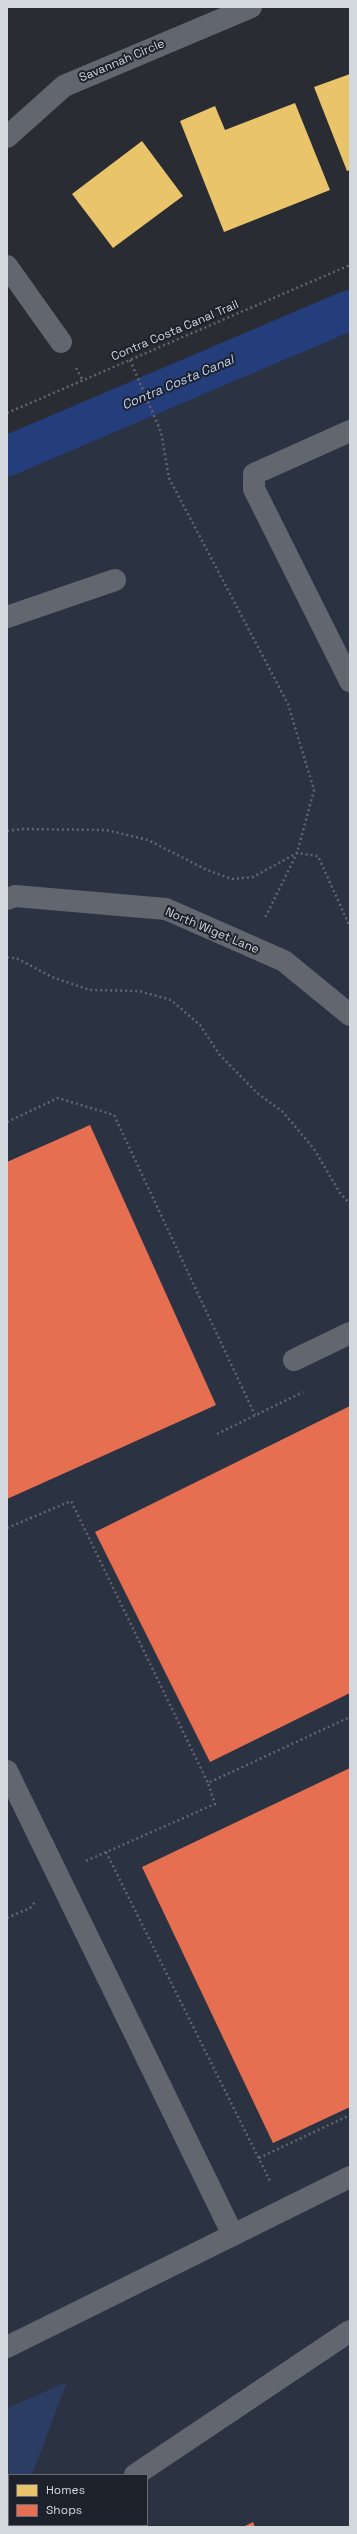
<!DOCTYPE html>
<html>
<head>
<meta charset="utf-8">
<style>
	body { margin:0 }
	#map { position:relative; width:357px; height:2534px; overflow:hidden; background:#292c32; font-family:"Space Grotesk",sans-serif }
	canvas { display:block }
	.frame { position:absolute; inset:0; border:8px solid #d3d7de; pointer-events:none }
	.legend { position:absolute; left:8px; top:2474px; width:140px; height:52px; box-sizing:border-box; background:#1c212c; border:1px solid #656a73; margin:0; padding:5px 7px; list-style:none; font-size:12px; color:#d3d7de }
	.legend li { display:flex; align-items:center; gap:8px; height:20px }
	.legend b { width:20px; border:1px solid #656a73 }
</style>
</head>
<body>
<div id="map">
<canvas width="357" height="2534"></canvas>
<div class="frame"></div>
<ul class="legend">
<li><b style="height:11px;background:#e9c46a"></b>Homes</li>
<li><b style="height:11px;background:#e76f51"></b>Shops</li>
</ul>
</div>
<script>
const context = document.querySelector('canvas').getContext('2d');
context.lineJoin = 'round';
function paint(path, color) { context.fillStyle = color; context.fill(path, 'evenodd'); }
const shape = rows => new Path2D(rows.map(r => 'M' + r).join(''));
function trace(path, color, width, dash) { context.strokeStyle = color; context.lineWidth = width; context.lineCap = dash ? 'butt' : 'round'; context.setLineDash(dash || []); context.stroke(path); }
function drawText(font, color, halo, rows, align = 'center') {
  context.font = font + ' "Space Grotesk",sans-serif'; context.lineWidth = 4; context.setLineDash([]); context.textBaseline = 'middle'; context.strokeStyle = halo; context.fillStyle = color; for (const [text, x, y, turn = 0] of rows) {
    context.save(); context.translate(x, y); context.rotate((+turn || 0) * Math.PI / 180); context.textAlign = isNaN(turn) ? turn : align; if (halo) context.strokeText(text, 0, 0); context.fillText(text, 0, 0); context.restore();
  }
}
const built = shape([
	[350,325,350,2527,7,2527,7,470],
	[9,2475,147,2475,147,2525,9,2525]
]);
const green = shape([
	[67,2382,32,2475,9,2475,9,2525,13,2525,7,2527,7,2408]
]);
const homes = shape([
	[350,74,350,170,347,171,314,87],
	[295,103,330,190,224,232,180,121,215,106,225,130],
	[142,141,183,196,113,248,72,194]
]);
const shops = shape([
	[90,1125,216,1405,7,1499,7,1162],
	[350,1406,350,1693,210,1762,95,1532],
	[350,1768,350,2107,273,2143,142,1867],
	[253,2522,255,2527,243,2527]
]);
const canal = shape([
	[7,456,350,310]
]);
const path = shape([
	[130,360,161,432,169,478,288,704,314,790,297,853,265,918],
	[76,368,82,379],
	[7,413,350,265],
	[7,831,22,829,106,830,148,840,207,870,232,879,253,877,297,853,318,856,350,927],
	[7,957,18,959,52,977,90,990,139,991,171,1000,200,1025,219,1054,257,1093,283,1112,314,1149,340,1193,350,1204],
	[7,1122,58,1098,114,1115,255,1415],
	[217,1434,303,1392],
	[7,1528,71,1501,208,1783,350,1717],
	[106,1852,270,2181],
	[86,1861,215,1804,208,1783],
	[7,1918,30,1908,35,1902],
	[259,2158,350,2115]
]);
const minor = shape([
	[7,137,64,86,251,7],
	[7,266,61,342],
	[350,431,254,474,254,489,350,681],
	[7,617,115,580],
	[7,899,15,896,166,909,284,961,350,1015],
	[294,1360,350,1333],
	[7,1771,233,2235],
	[7,2347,350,2177],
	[135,2475,350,2331],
	[58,2527,61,2525]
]);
const streetNames = [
	["Savannah Circle",122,61,-23],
	["Contra Costa Canal Trail",175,331,-23],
	["North Wiget Lane",212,931,23]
];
const waterNames = [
	["Contra Costa Canal",178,383,-23]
];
paint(built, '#2b3242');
paint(green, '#2b3d63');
paint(homes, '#e9c46a');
paint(shops, '#e76f51');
trace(canal, '#243e7c', 40);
trace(path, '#61666e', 2.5, [2, 3]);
trace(minor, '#61666f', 22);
drawText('12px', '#d3d7de', '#1c212c', streetNames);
drawText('italic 13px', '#c0d4fb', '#1c212c', waterNames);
</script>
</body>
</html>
